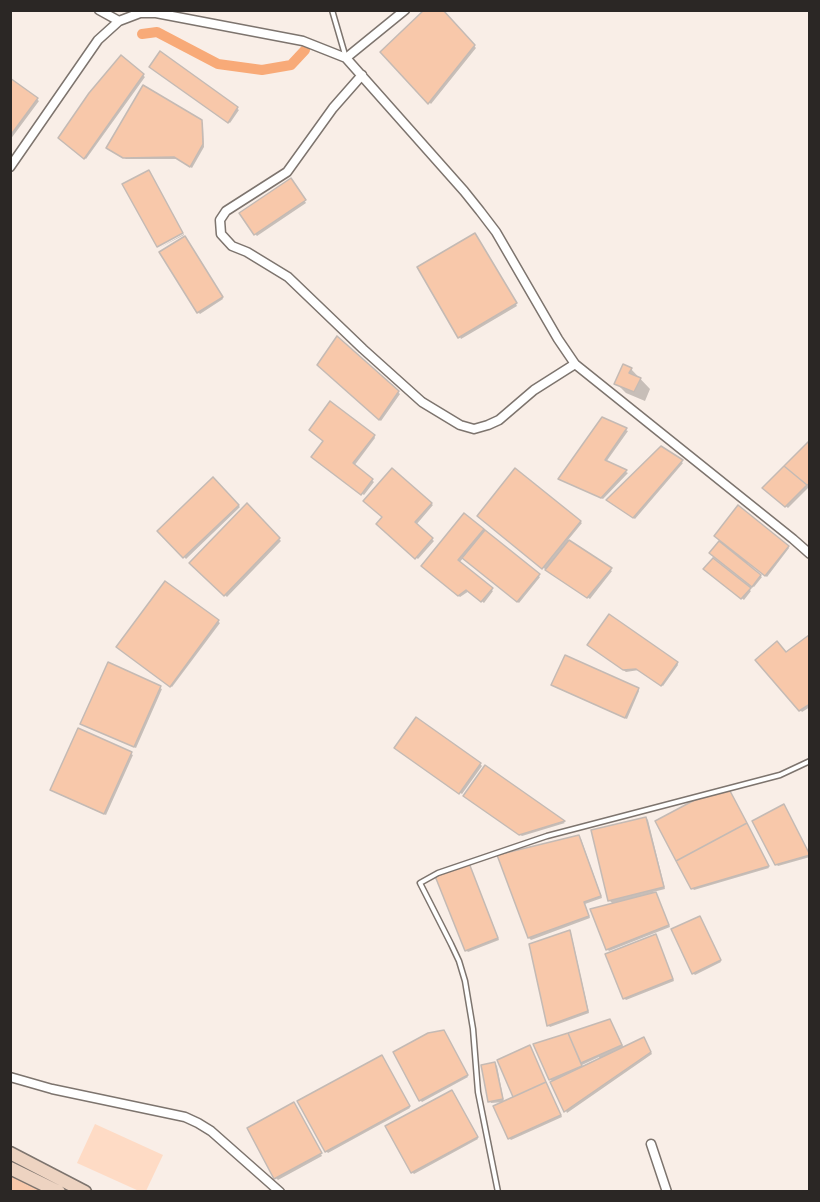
<!DOCTYPE html>
<html>
<head>
<meta charset="utf-8">
<style>
	body { margin:0 }
	#map { position:relative; width:820px; height:1202px; overflow:hidden; background:#f9eee7; font-family:"Sofia Sans Condensed",sans-serif }
	canvas { display:block }
	.frame { position:absolute; inset:0; border:12px solid #2b2725; pointer-events:none }
</style>
</head>
<body>
<div id="map">
<canvas width="820" height="1202"></canvas>
<div class="frame"></div>
</div>
<script>
const context = document.querySelector('canvas').getContext('2d');
context.lineJoin = 'round';
function paint(path, color) { context.fillStyle = color; context.fill(path, 'evenodd'); }
const shape = rows => new Path2D(rows.map(r => 'M' + r).join(''));
function trace(path, color, width, dash) { context.strokeStyle = color; context.lineWidth = width; context.lineCap = dash ? 'butt' : 'round'; context.setLineDash(dash || []); context.stroke(path); }
const green = shape([
	[95,1124,163,1155,146,1191,139,1191,77,1163]
]);
const shadow = shape([
	[441,10,476,48,431,104,382,52],
	[160,54,239,110,230,123,153,69],
	[121,57,145,77,86,159,60,138],
	[10,79,39,101,10,140],
	[201,121,203,123,204,147,192,168,177,159,126,159,110,150],
	[292,182,306,203,257,236,255,234],
	[184,234,184,235,159,248],
	[476,236,517,306,461,339,460,337],
	[186,240,223,299,200,314,198,312],
	[337,338,400,394,381,421,319,365],
	[631,369,650,389,645,401,626,393,616,383],
	[602,419,628,431,606,462,628,473,603,499,560,479],
	[374,436,375,438,354,466,374,482,364,495,315,458],
	[809,443,810,486,788,508,764,488],
	[661,448,683,463,635,519,610,501],
	[392,470,433,505,416,525,434,541,418,559,378,524,384,518],
	[515,470,582,523,568,540,612,571,590,599,546,569,545,569,479,516],
	[213,480,240,507,186,559,160,531],
	[247,505,281,541,227,597,191,563],
	[738,507,789,548,767,577,716,535],
	[483,530,540,577,519,603,464,557,459,563,493,591,484,603,469,591,460,597,423,566],
	[719,543,762,577,754,587,711,553],
	[713,560,751,591,744,600,705,569],
	[166,583,220,623,172,687,120,649],
	[809,637,810,707,802,712,758,660,786,654],
	[591,647,677,663,678,665,663,686,639,670,626,672],
	[108,664,162,689,136,748,84,725],
	[555,687,638,689,639,691,627,719],
	[398,749,480,764,482,766,462,794],
	[131,754,133,755,106,815,54,792],
	[485,767,565,823,522,836,467,798],
	[730,793,769,868,694,890,692,888],
	[785,808,810,854,810,857,778,866,776,864],
	[646,818,648,820,665,889,653,892,657,896,670,927,609,951,607,949,613,904,609,900],
	[579,837,581,839,602,898,585,904,590,918,531,940,529,938,499,856],
	[470,866,499,940,468,952,466,950],
	[700,917,721,962,695,975,693,973],
	[569,931,571,933,589,1013,550,1027,548,1025],
	[656,936,674,981,626,1000,624,998],
	[610,1020,624,1048,645,1041,652,1054,567,1113,552,1083,553,1082,551,1080,535,1045],
	[599,1057,600,1060,583,1068,582,1065],
	[445,1033,468,1077,422,1102,420,1100],
	[530,1047,562,1117,511,1140,509,1138,515,1097],
	[384,1059,410,1108,328,1153,326,1151],
	[495,1064,497,1066,504,1102,491,1103,490,1101],
	[454,1093,478,1139,414,1174,412,1172],
	[296,1106,322,1156,278,1180,276,1178]
]);
const canal = shape([
	[142,34,157,32,218,64,262,70,291,65,305,50]
]);
const building = shape([
	[424,10,443,10,475,45,428,104,380,52,424,10],
	[160,51,238,107,228,123,149,67,160,51],
	[121,55,144,74,84,159,58,138,89,93,121,55],
	[10,78,38,98,10,136,10,78],
	[143,85,202,120,203,144,190,167,174,157,123,158,106,148,143,85],
	[149,170,183,233,157,247,122,184,149,170],
	[291,178,306,200,254,235,239,213,291,178],
	[475,233,517,303,458,338,417,267,475,233],
	[185,236,223,297,197,313,159,252,185,236],
	[337,336,399,391,379,420,317,365,337,336],
	[623,364,632,368,629,373,641,378,634,392,614,384,623,364],
	[330,401,375,435,353,463,373,479,361,495,311,457,323,441,309,430,330,401],
	[602,417,627,428,605,460,627,470,601,498,558,479,602,417],
	[809,441,810,483,807,485,784,466,809,441],
	[661,446,683,460,633,518,606,500,661,446],
	[784,466,807,485,785,507,762,488,784,466],
	[392,468,432,503,415,522,433,538,415,559,376,524,382,517,363,501,392,468],
	[515,468,581,521,542,569,477,516,515,468],
	[213,477,239,505,183,558,157,531,213,477],
	[247,503,280,538,224,596,189,563,247,503],
	[738,505,789,546,765,576,714,536,738,505],
	[464,513,484,529,458,560,493,588,481,602,466,590,458,596,421,566,464,513],
	[485,530,540,574,517,602,462,558,485,530],
	[569,540,612,568,587,598,545,570,569,540],
	[719,541,761,575,752,587,709,553,719,541],
	[713,558,751,588,741,599,703,569,713,558],
	[165,581,219,620,170,687,116,647,165,581],
	[609,614,678,662,661,686,636,669,623,670,587,645,609,614],
	[809,635,810,704,799,711,755,660,777,641,786,652,809,635],
	[565,655,639,688,625,718,551,685,565,655],
	[108,662,161,686,134,747,80,724,108,662],
	[416,717,481,763,459,794,394,748,416,717],
	[78,728,132,752,104,814,50,790,78,728],
	[485,765,565,821,519,835,463,796,485,765],
	[729,789,747,823,676,861,655,821,704,795,729,789],
	[784,804,810,855,775,865,752,821,784,804],
	[646,817,664,887,608,901,591,830,646,817],
	[747,823,769,866,691,889,676,861,747,823],
	[579,835,601,896,584,902,589,916,528,938,497,855,579,835],
	[469,863,498,938,465,951,435,876,469,863],
	[656,892,669,925,606,950,590,909,656,892],
	[700,916,721,960,692,974,671,929,700,916],
	[570,930,588,1011,547,1026,529,944,570,930],
	[656,934,673,979,623,999,605,954,656,934],
	[610,1019,622,1045,581,1063,568,1033,610,1019],
	[444,1030,468,1075,419,1101,393,1052,428,1033,444,1030],
	[568,1033,582,1066,549,1080,533,1044,568,1033],
	[644,1037,651,1052,564,1112,550,1082,644,1037],
	[530,1045,546,1082,513,1097,497,1060,530,1045],
	[382,1055,410,1106,325,1152,297,1101,382,1055],
	[495,1062,503,1099,488,1102,481,1065,495,1062],
	[546,1082,561,1115,508,1139,493,1106,546,1082],
	[452,1090,478,1137,411,1173,385,1126,452,1090],
	[294,1102,322,1153,274,1179,247,1128,294,1102],
	[10,1175,47,1192,11,1192,10,1175]
]);
const lane = shape([
	[332,10,346,58],
	[498,1192,478,1092,473,1029,465,981,459,961,451,944,420,883,438,873,547,836,780,775,810,761]
]);
const street = shape([
	[99,10,119,21],
	[346,58,405,10],
	[362,75,333,108,287,172,226,211,220,220,221,234,232,246,247,252,288,277,363,349,422,402,460,425,474,429,488,425,499,420,534,390,575,364],
	[10,167,98,40,119,21,140,13,156,13,303,41,346,58,464,191,480,211,496,232,558,339,575,364,793,539,810,554],
	[10,1077,52,1089,185,1117,198,1123,211,1131,280,1192],
	[651,1144,667,1192]
]);
const secondary = shape([
	[10,1153,85,1192],
	[10,1168,59,1192]
]);
paint(green, '#fedbc5');
paint(shadow, '#0003');
trace(canal, '#f8aa78', 10);
paint(building, '#f8c8aa');
trace(building, '#c4bab4', 1.5);
trace(lane, '#7d746e', 7);
trace(street, '#7d746e', 11);
trace(secondary, '#7d746e', 15);
trace(lane, '#fff', 4);
trace(street, '#fff', 8);
trace(secondary, '#edd3c1', 12);
</script>
</body>
</html>
